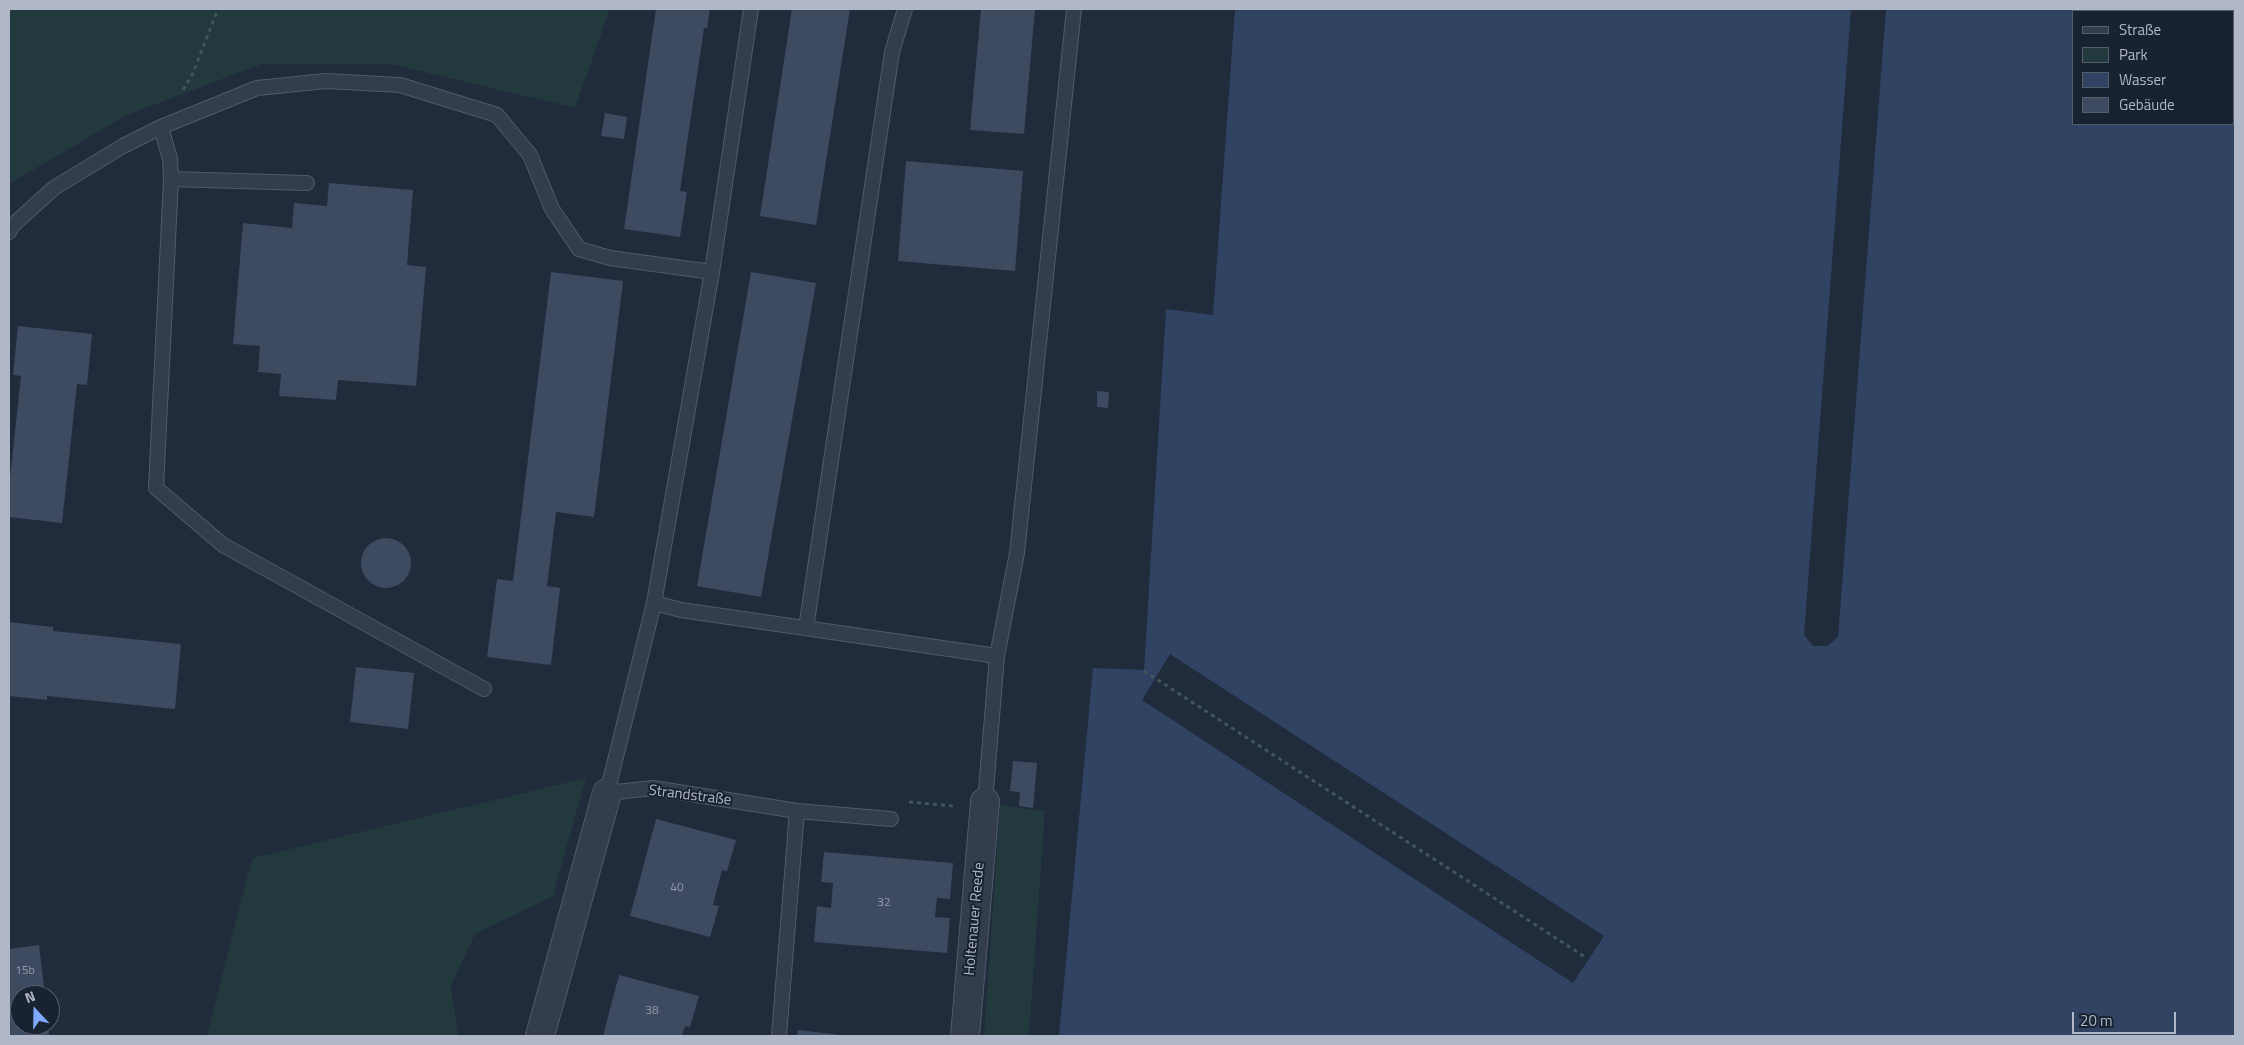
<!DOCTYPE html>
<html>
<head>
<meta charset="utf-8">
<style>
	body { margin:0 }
	#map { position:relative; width:2244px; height:1045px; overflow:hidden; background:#202b3c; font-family:"Titillium Web",sans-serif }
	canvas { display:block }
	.frame { position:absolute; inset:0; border:10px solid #afb7c8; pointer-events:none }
	.legend { position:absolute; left:2072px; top:10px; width:162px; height:115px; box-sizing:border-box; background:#192231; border:1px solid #555e6d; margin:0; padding:6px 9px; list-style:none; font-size:15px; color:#afb7c8 }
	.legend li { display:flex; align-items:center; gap:10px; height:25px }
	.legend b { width:25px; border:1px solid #555e6d }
	.north { position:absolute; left:10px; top:985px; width:50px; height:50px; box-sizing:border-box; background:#192231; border:1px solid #555e6d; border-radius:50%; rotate:339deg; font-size:14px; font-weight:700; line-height:20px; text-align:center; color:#afb7c8 }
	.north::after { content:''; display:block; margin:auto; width:18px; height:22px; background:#7daaff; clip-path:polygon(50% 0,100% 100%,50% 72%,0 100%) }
	.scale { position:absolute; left:2072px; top:1012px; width:104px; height:22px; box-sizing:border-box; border:2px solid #afb7c8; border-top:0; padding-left:6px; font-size:15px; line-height:18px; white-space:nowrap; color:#afb7c8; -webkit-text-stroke:4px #192231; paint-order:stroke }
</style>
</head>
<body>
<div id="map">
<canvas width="2244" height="1045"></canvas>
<div class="frame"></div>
<ul class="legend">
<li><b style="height:6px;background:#343d4c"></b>Straße</li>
<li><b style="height:14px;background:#22393d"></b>Park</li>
<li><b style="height:14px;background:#304363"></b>Wasser</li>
<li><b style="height:14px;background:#3e4a5f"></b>Gebäude</li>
</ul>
<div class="north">N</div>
<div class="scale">20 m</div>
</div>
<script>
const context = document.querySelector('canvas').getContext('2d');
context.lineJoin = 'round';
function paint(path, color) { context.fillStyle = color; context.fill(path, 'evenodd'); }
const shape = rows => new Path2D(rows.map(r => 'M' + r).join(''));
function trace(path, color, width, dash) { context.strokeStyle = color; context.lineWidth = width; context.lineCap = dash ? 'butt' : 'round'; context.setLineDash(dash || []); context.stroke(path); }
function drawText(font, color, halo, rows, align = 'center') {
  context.font = font + ' "Titillium Web",sans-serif'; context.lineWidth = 4; context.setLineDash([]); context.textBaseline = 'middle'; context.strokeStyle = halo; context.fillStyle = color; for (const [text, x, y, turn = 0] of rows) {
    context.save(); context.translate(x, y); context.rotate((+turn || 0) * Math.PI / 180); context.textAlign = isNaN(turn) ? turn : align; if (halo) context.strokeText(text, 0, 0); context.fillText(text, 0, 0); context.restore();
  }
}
const green = shape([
	[9,9,610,9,575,108,391,64,262,64,127,115,9,184],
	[586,778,553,896,475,934,451,986,458,1036,207,1036,252,858],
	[1000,805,1045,811,1029,1036,984,1036]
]);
const water = shape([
	[1235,9,2235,9,2235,1036,1059,1036,1093,668,1144,670,1166,309,1213,315],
	[2073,11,2233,11,2233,124,2073,124]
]);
const pier = shape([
	[1851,9,1886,9,1838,637,1827,646,1813,646,1804,635],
	[1170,654,1604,936,1573,983,1142,700]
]);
const building = shape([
	[656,9,710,9,707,28,704,28,680,191,687,192,680,237,624,229],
	[792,9,850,9,816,225,760,216],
	[981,9,1035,9,1024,134,970,130],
	[605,113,627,117,624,139,601,136],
	[906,161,1023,171,1015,271,898,261],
	[329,183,413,190,407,265,426,267,416,386,338,380,336,400,279,396,281,374,258,372,260,346,233,344,243,223,292,228,294,203,327,206],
	[551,272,623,281,594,517,556,512,547,586,560,588,551,665,487,657,497,579,513,581],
	[751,272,816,283,761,597,697,586],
	[18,326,92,334,87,385,77,384,62,523,9,517,9,487,21,376,13,375],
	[1097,391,1109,392,1108,408,1097,407],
	'361 563a25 25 0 1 1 50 0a25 25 0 1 1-50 0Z',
	[9,622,53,627,53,631,181,644,175,709,47,696,47,700,9,696],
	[356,667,414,673,408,729,350,722],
	[1013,761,1037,763,1033,808,1019,806,1020,792,1010,791],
	[656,819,736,840,727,871,722,870,713,905,719,906,710,937,630,916],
	[824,852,953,863,950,899,937,898,935,917,950,918,947,953,814,942,817,906,831,908,833,883,821,882],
	[39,945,45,995,20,995,20,1025,48,1025,49,1036,9,1036,9,949],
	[619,975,699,996,690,1027,685,1026,682,1036,603,1036],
	[798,1030,840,1035,839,1036,797,1036]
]);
const path = shape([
	[183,90,193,73,218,9],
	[1144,671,1585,957],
	[909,802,953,806]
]);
const service = shape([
	[751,9,712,272,654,603,607,793,653,788,797,811,779,1036],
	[161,127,170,159,171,179,156,488,223,545,484,689],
	[171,179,307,183],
	[9,232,13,225,54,188,123,146,161,127,257,88,326,81,400,85,497,115,530,155,552,209,579,249,610,258,712,272],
	[654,603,681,610,997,656],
	[806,628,892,52,905,9],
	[985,802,997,656,1017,553,1074,9],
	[797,811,891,819]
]);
const minor = shape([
	[540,1036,607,793],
	[965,1036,985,802]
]);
const numberNames = [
	["40",677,888],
	["32",884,903],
	["15b",25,971],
	["38",652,1011]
];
const streetNames = [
	["Strandstraße",690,796,7],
	["Holtenauer Reede",975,919,-85]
];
paint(green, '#22393d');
paint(water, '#304363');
paint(pier, '#202b3c');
paint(building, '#3e4a5f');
trace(service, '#525a6a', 16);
trace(minor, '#525a6a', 30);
trace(path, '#3f565b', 3, [4, 4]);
trace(service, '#343d4c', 14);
trace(minor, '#343d4c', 28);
drawText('12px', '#939cae', null, numberNames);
drawText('15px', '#afb7c8', '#192231', streetNames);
</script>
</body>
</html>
